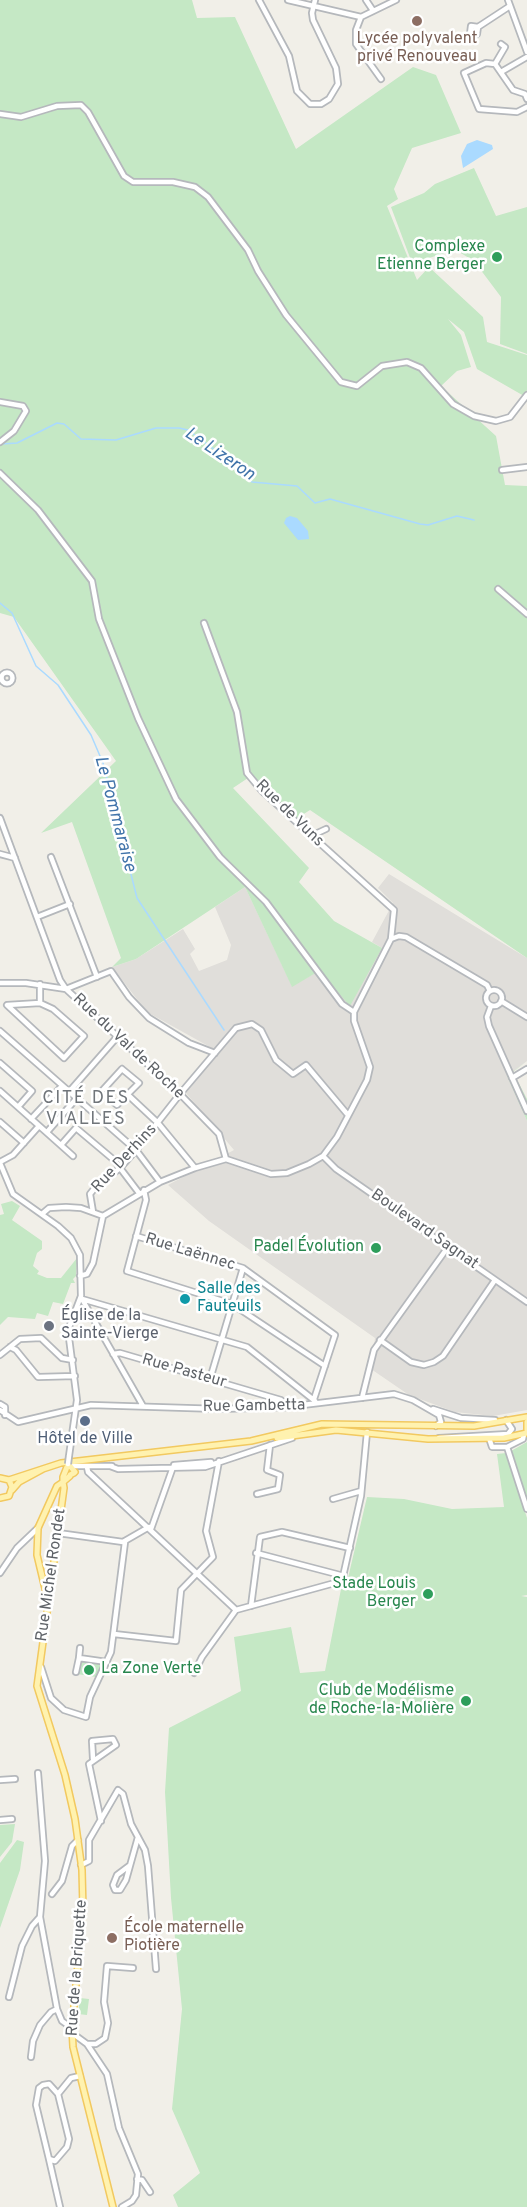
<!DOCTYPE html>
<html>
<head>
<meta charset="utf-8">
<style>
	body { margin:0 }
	canvas { display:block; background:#f1efe8 }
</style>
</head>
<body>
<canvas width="527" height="2207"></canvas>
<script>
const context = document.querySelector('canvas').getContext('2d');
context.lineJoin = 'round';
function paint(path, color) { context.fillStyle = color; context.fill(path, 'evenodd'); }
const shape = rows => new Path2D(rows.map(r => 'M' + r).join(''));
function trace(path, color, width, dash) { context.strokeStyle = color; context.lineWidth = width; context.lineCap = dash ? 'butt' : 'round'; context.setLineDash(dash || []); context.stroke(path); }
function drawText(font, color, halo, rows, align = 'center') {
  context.font = font + ' Overpass,sans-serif'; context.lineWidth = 5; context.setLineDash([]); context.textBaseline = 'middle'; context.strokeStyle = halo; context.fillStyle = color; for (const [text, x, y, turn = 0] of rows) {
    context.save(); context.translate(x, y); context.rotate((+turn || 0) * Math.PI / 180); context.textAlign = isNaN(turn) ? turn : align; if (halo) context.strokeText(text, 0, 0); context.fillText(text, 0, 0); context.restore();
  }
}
const industrial = shape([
	[389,874,527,958,527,1061,507,1076,527,1121,527,1410,493,1416,455,1412,409,1395,371,1369,375,1338,209,1221,168,1185,234,1150,186,1093,219,1052,147,1012,112,967,136,959,183,929,195,949,190,954,199,971,227,960,231,945,215,907,245,887,292,986,319,971,382,948,372,942,393,903,378,888]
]);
const green = shape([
	[0,0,192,0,197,18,235,17,296,149,413,67,436,75,461,133,412,148,394,189,398,199,387,206,417,280,429,267,483,317,487,342,527,355,527,390,524,396,477,369,464,332,448,319,461,335,471,367,457,371,441,386,496,436,505,485,527,486,527,958,310,810,296,819,251,776,233,788,309,868,299,882,334,921,382,948,350,1006,319,971,292,987,245,887,136,959,112,967,121,958,72,822,41,833,116,761,14,617,0,613],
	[474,168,496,216,527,207,527,354,500,344,501,297,474,261,459,252,449,252,412,263,391,207,424,193,435,184],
	[527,1061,513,1072,527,1099,527,1121,507,1076],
	[12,1201,20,1206,12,1220,42,1241,42,1249,37,1253,33,1266,39,1271,37,1274,47,1278,61,1278,77,1258,76,1276,73,1279,75,1283,71,1283,63,1304,53,1302,48,1316,37,1313,35,1319,8,1317,0,1325,0,1215,4,1214,1,1204],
	[527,1442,527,1501,511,1451],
	[506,1453,527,1518,527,1595,521,1596,527,1597,527,2207,178,2207,173,2195,200,2173,172,2109,182,2009,171,1898,165,1792,169,1728,241,1691,234,1637,291,1627,300,1673,325,1671,341,1589,348,1578,367,1497,404,1499,452,1509,504,1507,497,1454],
	[80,1659,103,1664,103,1666,96,1677,77,1674],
	[15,1824,12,1842,0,1857,0,1825],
	[17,1840,24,1842,20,1870,0,1928,0,1863],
	[80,1998,89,1999,87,2015,78,2014]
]);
const water = shape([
	[477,140,492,145,493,149,463,168,461,156,467,144],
	[290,516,297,518,308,531,309,539,298,540,284,523,286,518]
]);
const stream = shape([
	[1,444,17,443,57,423,64,424,81,439,116,440,156,428,179,428,188,430,223,456,231,466,252,482,297,486,315,503,330,499,420,524,428,525,457,516,474,520],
	[0,603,12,613,36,666,58,685,91,735,103,763,137,898,224,1030]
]);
const minor = shape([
	[259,0,289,56,297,91,310,104,321,104,329,99,338,84,336,68,313,20,312,13,315,0],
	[288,0,361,17,396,0],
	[366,0,372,9],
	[508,0,527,52],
	[361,17,356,30,356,44,381,79],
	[478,27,477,34,470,34,471,26,478,27,510,6],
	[495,64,505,47,501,44],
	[501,72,527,57],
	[527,99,525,94,513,90,495,64,486,63,464,73,479,109,517,112,527,107],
	[0,114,21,117,57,106,81,105,88,112,124,176,133,182,173,182,195,187,208,197,248,250,258,271,286,315,341,382,357,386,382,366,407,362,421,368,453,404,474,416,496,421,510,417,527,395],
	[0,402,23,406,26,411,14,431,0,442],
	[502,470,527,467],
	[0,473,38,510,92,581,99,619,138,718,176,799,220,857,266,902,342,1004,354,1012],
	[498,589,527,614],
	'1.5 678a5.5 5.5 0 1 1 11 0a5.5 5.5 0 1 1-11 0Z',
	[0,818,60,980,66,989],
	[311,836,326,829],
	[0,854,15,858],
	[51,857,97,977],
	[37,917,70,904],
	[391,939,399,936,406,937,487,985,490,991],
	[0,983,26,983,66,989,180,1094,219,1134,226,1159],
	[40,984,40,1003,53,1009,84,1036,64,1058,7,1005,40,1003],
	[66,989,111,971,129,997,149,1018,189,1043,215,1053],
	'486 998a8 8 0 1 1 16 0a8 8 0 1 1-16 0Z',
	[501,1001,527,1017],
	[491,1006,487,1017,489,1026,527,1111],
	[0,1031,136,1150,160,1182],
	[0,1063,32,1091,18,1107],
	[122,1069,139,1083,117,1105,101,1092,122,1069],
	[512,1078,527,1069],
	[0,1091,73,1156],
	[68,1093,118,1036],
	[127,1094,158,1123,195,1168],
	[31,1119,61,1087],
	[0,1122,24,1143],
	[47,1132,76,1099],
	[61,1145,76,1128,114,1160,139,1193],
	[323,1156,336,1169,527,1302],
	[0,1162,13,1155,39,1126],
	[0,1163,13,1194,58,1226,71,1238,80,1255,81,1296,68,1330,77,1400,69,1456],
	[144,1190,146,1200,127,1271,232,1304,325,1366],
	[93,1212,90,1194,94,1189,120,1168,136,1150,180,1094,236,1028,252,1024,261,1030,276,1060,293,1074,306,1065,348,1115],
	[42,1214,49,1208,66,1207,81,1208,103,1216],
	[103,1216,160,1182,195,1168,226,1159,271,1174,287,1173,309,1164,323,1156,337,1137,367,1080,370,1067,354,1021,354,1012,391,939,394,910,262,791,247,773,237,712,204,623],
	[136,1236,243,1268,335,1335,314,1399],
	[80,1276,87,1274,93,1263,103,1216],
	[82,1299,247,1347,315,1401],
	[82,1299,143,1406],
	[380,1340,411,1362,424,1365,434,1362,443,1356,495,1280],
	[10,1347,16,1350,38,1377,75,1376],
	[113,1354,120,1353,281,1400,286,1407],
	[0,1355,20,1339,41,1338,62,1358,73,1360],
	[210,1379,243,1268],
	[362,1398,374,1350,448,1247],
	[0,1404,5,1407,5,1415],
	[433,1409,461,1418,495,1420],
	[0,1410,18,1422,91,1405,219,1409,286,1407,394,1394,413,1400,439,1415,441,1422,436,1426],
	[439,1438,508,1434,512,1429,506,1420],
	[489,1438,492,1447,507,1447,523,1439,524,1434],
	[507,1447,527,1509],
	[174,1465,211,1462],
	[72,1466,112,1466],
	[110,1466,118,1469,205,1467,292,1438],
	[87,1467,88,1472,236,1610],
	[257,1494,278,1489,280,1475,267,1470,270,1445],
	[333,1499,361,1491],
	[151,1529,173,1467],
	[58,1533,123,1542,149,1527],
	[256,1553,344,1576],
	[0,1573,17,1548,38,1528],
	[251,1606,260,1537,282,1532,350,1548],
	[236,1610,342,1581,361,1496,367,1432],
	[114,1634,176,1641,181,1590,213,1557,206,1531,219,1461],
	[79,1658,80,1648],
	[41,1667,51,1698,64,1710,86,1717,90,1697,111,1652,125,1542],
	[76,1672,79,1658,107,1662],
	[194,1673,202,1657,236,1610],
	[93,1759,92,1741,113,1739,116,1745,89,1764,101,1821],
	[38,1773,45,1861,40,1917],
	[0,1780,15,1779],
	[0,1820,12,1819],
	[81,1865,89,1861,89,1840,118,1790,123,1794,131,1824,145,1850,148,1866,156,1969],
	[129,1866,117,1875,113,1885,115,1890,120,1890,126,1880,138,1837],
	[52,1894,62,1881,72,1846,78,1840],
	[9,1997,22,1946,32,1926,40,1917,57,2009],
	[72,2033,87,2044,96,2044,105,2038,108,2023,104,2002,107,1966,133,1968],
	[87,2044,107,2074,119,2128,138,2174,136,2195,132,2201,122,2207],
	[31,2057,33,2041,40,2025,51,2012,57,2009,62,2021,72,2028],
	[58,2094,49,2084,43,2085,39,2088,36,2105,49,2159,55,2161,67,2147,69,2139,58,2094,71,2078,80,2076],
	[49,2159,60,2207],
	[137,2179,142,2180,150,2192]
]);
const major = shape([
	[527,1422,527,1430],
	[277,1438,336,1430,428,1439,504,1438,527,1433],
	[0,1478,9,1480,12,1487,9,1496,0,1498],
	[9,1480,61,1463,251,1441,322,1424,474,1426,527,1417],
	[12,1490,19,1482,43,1469],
	[48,1601,37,1555,38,1528,57,1486,63,1482,70,1476,70,1475,74,1473,75,1472,70,1466,67,1467,63,1477,63,1482,64,1488,37,1686,65,1775,75,1819,82,1870,83,1910,72,2028,73,2047,113,2207]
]);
const minorBridge = shape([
	[68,1464,69,1456]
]);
const markers = [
	[417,21,6,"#8d6e63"],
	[497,257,6,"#2e9e5b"],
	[376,1248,6,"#2e9e5b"],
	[185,1299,6,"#0f9aa8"],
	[49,1326,6,"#6b7280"],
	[85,1421,6,"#5c6f8a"],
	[428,1594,6,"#2e9e5b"],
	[89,1670,6,"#2e9e5b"],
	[466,1701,6,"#2e9e5b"],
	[112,1938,6,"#8d6e63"]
];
const educationNames = [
	["Lycée polyvalent",417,40],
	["privé Renouveau",417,58],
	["École maternelle",124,1929,"left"],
	["Piotière",124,1947,"left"]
];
const leisureNames = [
	["Complexe",485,248],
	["Etienne Berger",485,266],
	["Padel Évolution",364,1248],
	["Stade Louis",416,1585],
	["Berger",416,1603],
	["La Zone Verte",101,1670,"left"],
	["Club de Modélisme",454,1692],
	["de Roche-la-Molière",454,1710]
];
const streetNames = [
	["Rue de Vuns",289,814,44],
	["Rue du Val de Roche",128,1047,43],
	["Rue Derhins",125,1159,-47],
	["Boulevard Sagnat",424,1230,35],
	["Rue Laënnec",190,1253,17],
	["Rue Pasteur",184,1372,16],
	["Rue Gambetta",254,1407,-1],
	["Rue Michel Rondet",52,1575,-82],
	["Rue de la Briquette",78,1968,-86]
];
const cultureNames = [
	["Salle des",197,1290],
	["Fauteuils",197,1308]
];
const worshipNames = [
	["Église de la",61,1317],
	["Sainte-Vierge",61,1335]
];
const serviceNames = [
	["Hôtel de Ville",85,1440]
];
const waterNames = [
	["Le Lizeron",219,455,34],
	["Le Pommaraise",114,814,75]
];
const neighbourhoodNames = [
	["CITÉ DES",86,1099],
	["VIALLES",86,1120]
];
paint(industrial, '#e0deda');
paint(green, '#c5e8c5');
paint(water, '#aadaff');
trace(stream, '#aadaff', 1.5);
trace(minor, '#b5b8bc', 8);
trace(major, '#f2c960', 8);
trace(minor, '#fff', 4.5);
trace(major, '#fff2af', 5);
trace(minorBridge, '#b5b8bc', 8, []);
trace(minorBridge, '#fff', 4.5);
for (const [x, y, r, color] of markers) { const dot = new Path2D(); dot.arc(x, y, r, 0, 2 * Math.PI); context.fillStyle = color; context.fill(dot); trace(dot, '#fff', 2); }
drawText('16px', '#785e54', '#fff', educationNames);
drawText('16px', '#27864d', '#fff', leisureNames, 'right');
drawText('16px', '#5f6368', '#fff', streetNames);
drawText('16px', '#0d838f', '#fff', cultureNames, 'left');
drawText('16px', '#5b616d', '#fff', worshipNames, 'left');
drawText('16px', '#4e5e75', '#fff', serviceNames);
drawText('italic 18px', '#4174aa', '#fff', waterNames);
context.letterSpacing = '1.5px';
drawText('18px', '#70757a', '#fff', neighbourhoodNames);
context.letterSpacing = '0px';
</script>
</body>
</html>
